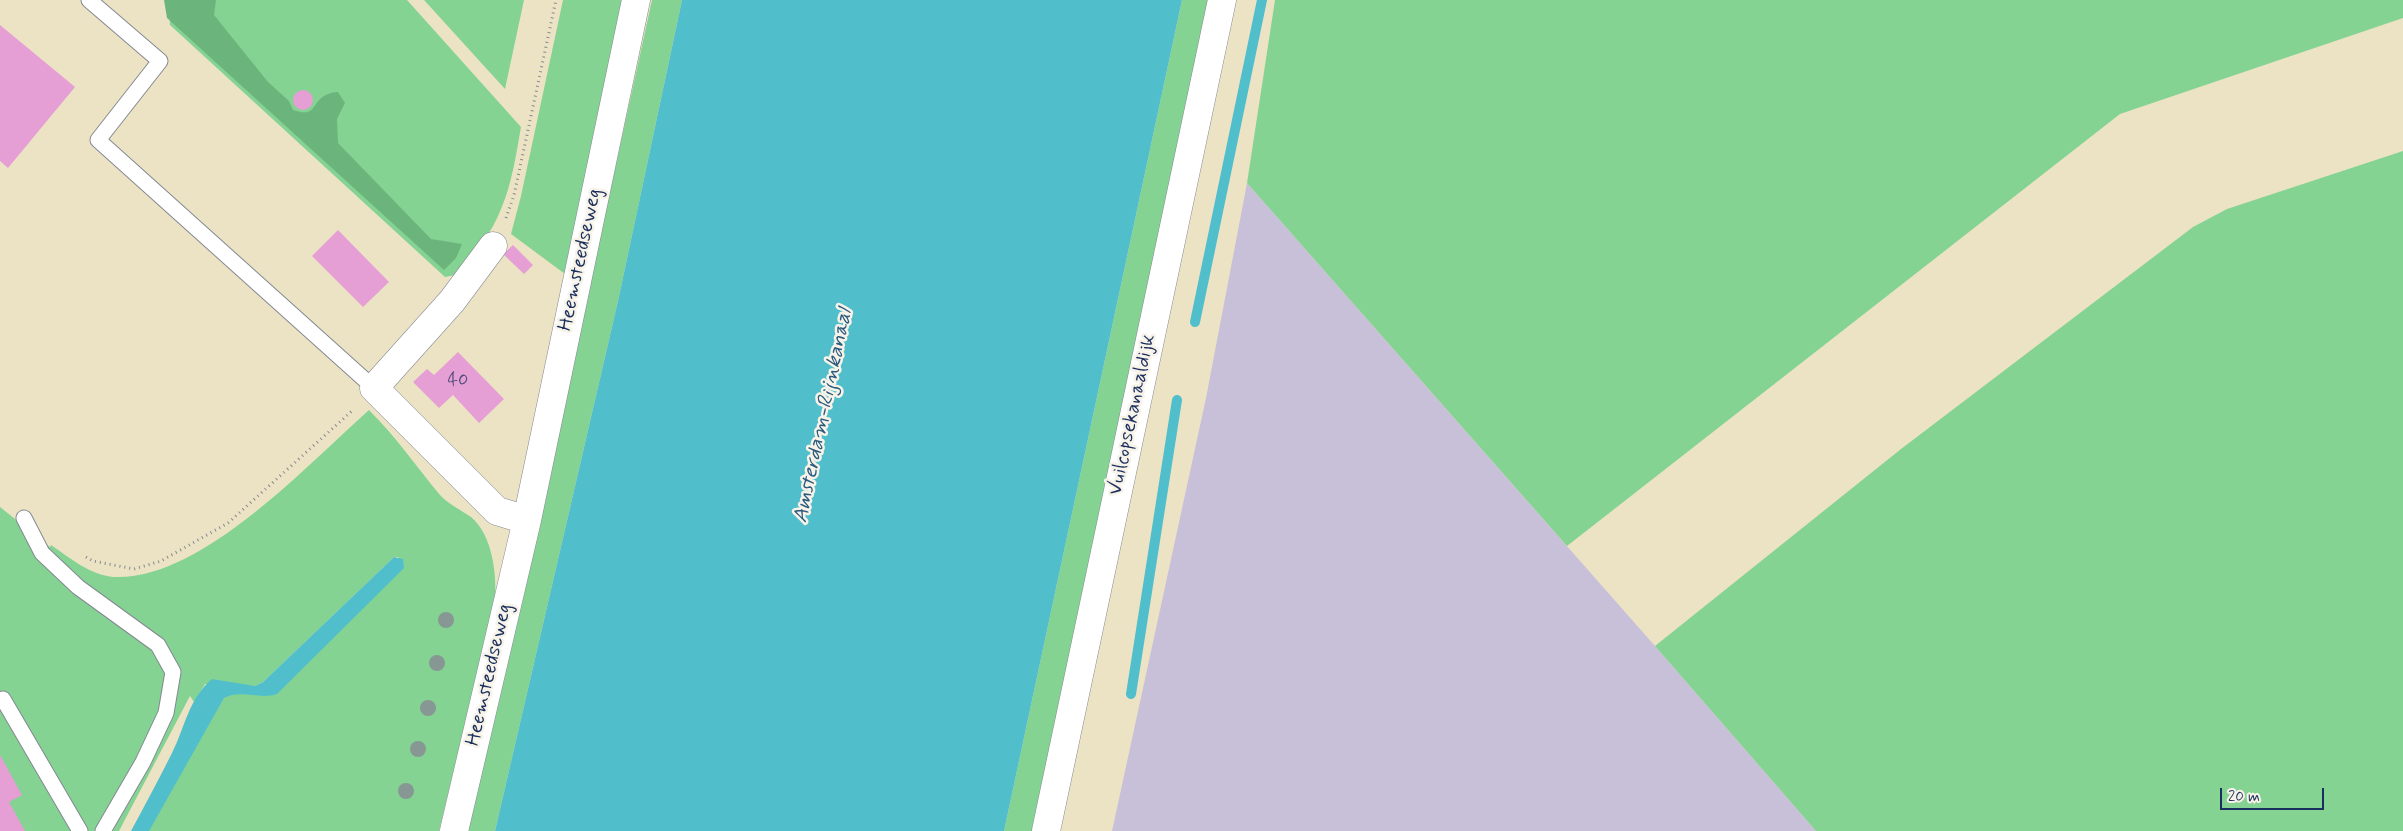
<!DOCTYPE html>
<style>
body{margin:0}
#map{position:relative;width:2403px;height:831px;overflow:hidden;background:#ece3c5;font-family:Mynerve,sans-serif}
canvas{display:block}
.scale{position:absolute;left:2220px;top:788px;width:104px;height:22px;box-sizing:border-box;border:2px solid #1b2f5e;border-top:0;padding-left:6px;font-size:15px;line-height:18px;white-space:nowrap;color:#1b2f5e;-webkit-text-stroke:4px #f7f3e8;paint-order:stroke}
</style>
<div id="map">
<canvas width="2403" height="831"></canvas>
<div class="scale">20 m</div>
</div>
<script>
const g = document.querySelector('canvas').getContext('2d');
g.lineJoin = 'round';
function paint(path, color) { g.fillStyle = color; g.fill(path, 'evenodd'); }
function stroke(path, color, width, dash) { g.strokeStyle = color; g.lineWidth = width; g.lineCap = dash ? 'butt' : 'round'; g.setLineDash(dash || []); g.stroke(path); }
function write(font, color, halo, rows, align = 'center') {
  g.font = font + ' Mynerve,sans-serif'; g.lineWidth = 5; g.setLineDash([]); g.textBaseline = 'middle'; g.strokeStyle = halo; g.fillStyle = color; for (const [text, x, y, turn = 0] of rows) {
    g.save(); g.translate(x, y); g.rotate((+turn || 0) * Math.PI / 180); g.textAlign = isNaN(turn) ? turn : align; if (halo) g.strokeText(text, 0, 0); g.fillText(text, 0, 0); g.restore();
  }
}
paint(new Path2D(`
 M1247 183 1655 646 1816 831H1112L1206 398Z`), '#c8c0d8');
paint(new Path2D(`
 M168 0H407L521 127C516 155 512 183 501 209 492 233 475 253 460 274L445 277 170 25Z
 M424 0H524L505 89Z
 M563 0H623L565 274 511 234 521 196Z
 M652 0H682L618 301 495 831H465L540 513Z
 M1182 0H1211L1033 831H1004Z
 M1275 0H2403V18L2120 114 1567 546 1247 183Z
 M2403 151V831H1816L1655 646 1901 449 2193 227 2227 209Z
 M369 410C396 437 416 466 440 495 448 504 461 510 471 517 492 534 497 574 495 599L439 831H138L225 688 266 690 399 557H394L263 682 255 686 205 684 194 702 190 696 119 831H0V507L50 547 51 545C70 558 90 575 114 577 201 581 308 464 369 410Z`), '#84d393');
paint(new Path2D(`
 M164 0H216L214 15 268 82 289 101 293 110C318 118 310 103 326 95 329 93 335 92 338 92L345 103 337 119 338 143 431 239 462 244 456 258 444 270 167 18Z`), '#6bb57d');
paint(new Path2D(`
 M682 0H1182L1004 831H495L618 301Z
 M394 557 403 559 404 568 277 694C260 700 240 689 224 698L149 831H131C145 805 159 779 172 753 185 727 189 698 212 679L255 686 263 682Z`), '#51becc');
stroke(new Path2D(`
 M1195 322 1262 0
 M1131 694 1177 400`), '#51becc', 10);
paint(new Path2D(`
 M0 25 75 87 8 168 0 161Z
 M293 100a10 10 0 1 1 20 0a10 10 0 1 1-20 0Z
 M338 230 389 282 363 307 312 256Z
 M513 245 533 265 524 274 503 254Z
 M458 352 504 399 479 423 453 395 439 408 413 382 427 369 434 375Z
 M0 755 22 795 9 802 25 831H0Z`), '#e59fd4');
const lane = new Path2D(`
 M89 0 160 61 98 140 374 388
 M24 518 42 553 78 587 158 645 173 672 166 713 143 762 103 831
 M3 699 80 831`);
const street = new Path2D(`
 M493 246 452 301 374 388 497 511 527 520
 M454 831 527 520 636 0
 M1046 831 1222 0`);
stroke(lane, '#848992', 17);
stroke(street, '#848992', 29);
stroke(new Path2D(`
 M506 218 514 195 556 0
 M86 557 93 561 134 569 161 561 228 523 353 410`), '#848992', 3, [1, 4]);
stroke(lane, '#fff', 15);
stroke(street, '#fff', 28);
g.fillStyle = '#879794';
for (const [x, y] of [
 [446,620],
 [437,663],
 [428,708],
 [418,749],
 [406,791]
]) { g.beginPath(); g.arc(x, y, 8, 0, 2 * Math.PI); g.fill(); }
write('18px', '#4e4b7c', null, [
 ["40",458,381]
]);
write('20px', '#1b2f5e', '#f7f3e8', [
 ["Heemsteedseweg",581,260,-78],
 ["Vuilcopsekanaaldijk",1133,415,-78],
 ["Heemsteedseweg",490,675,-77]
]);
write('italic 21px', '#2b5a7f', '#f7f3e8', [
 ["Amsterdam-Rijnkanaal",824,416,-78]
]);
</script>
